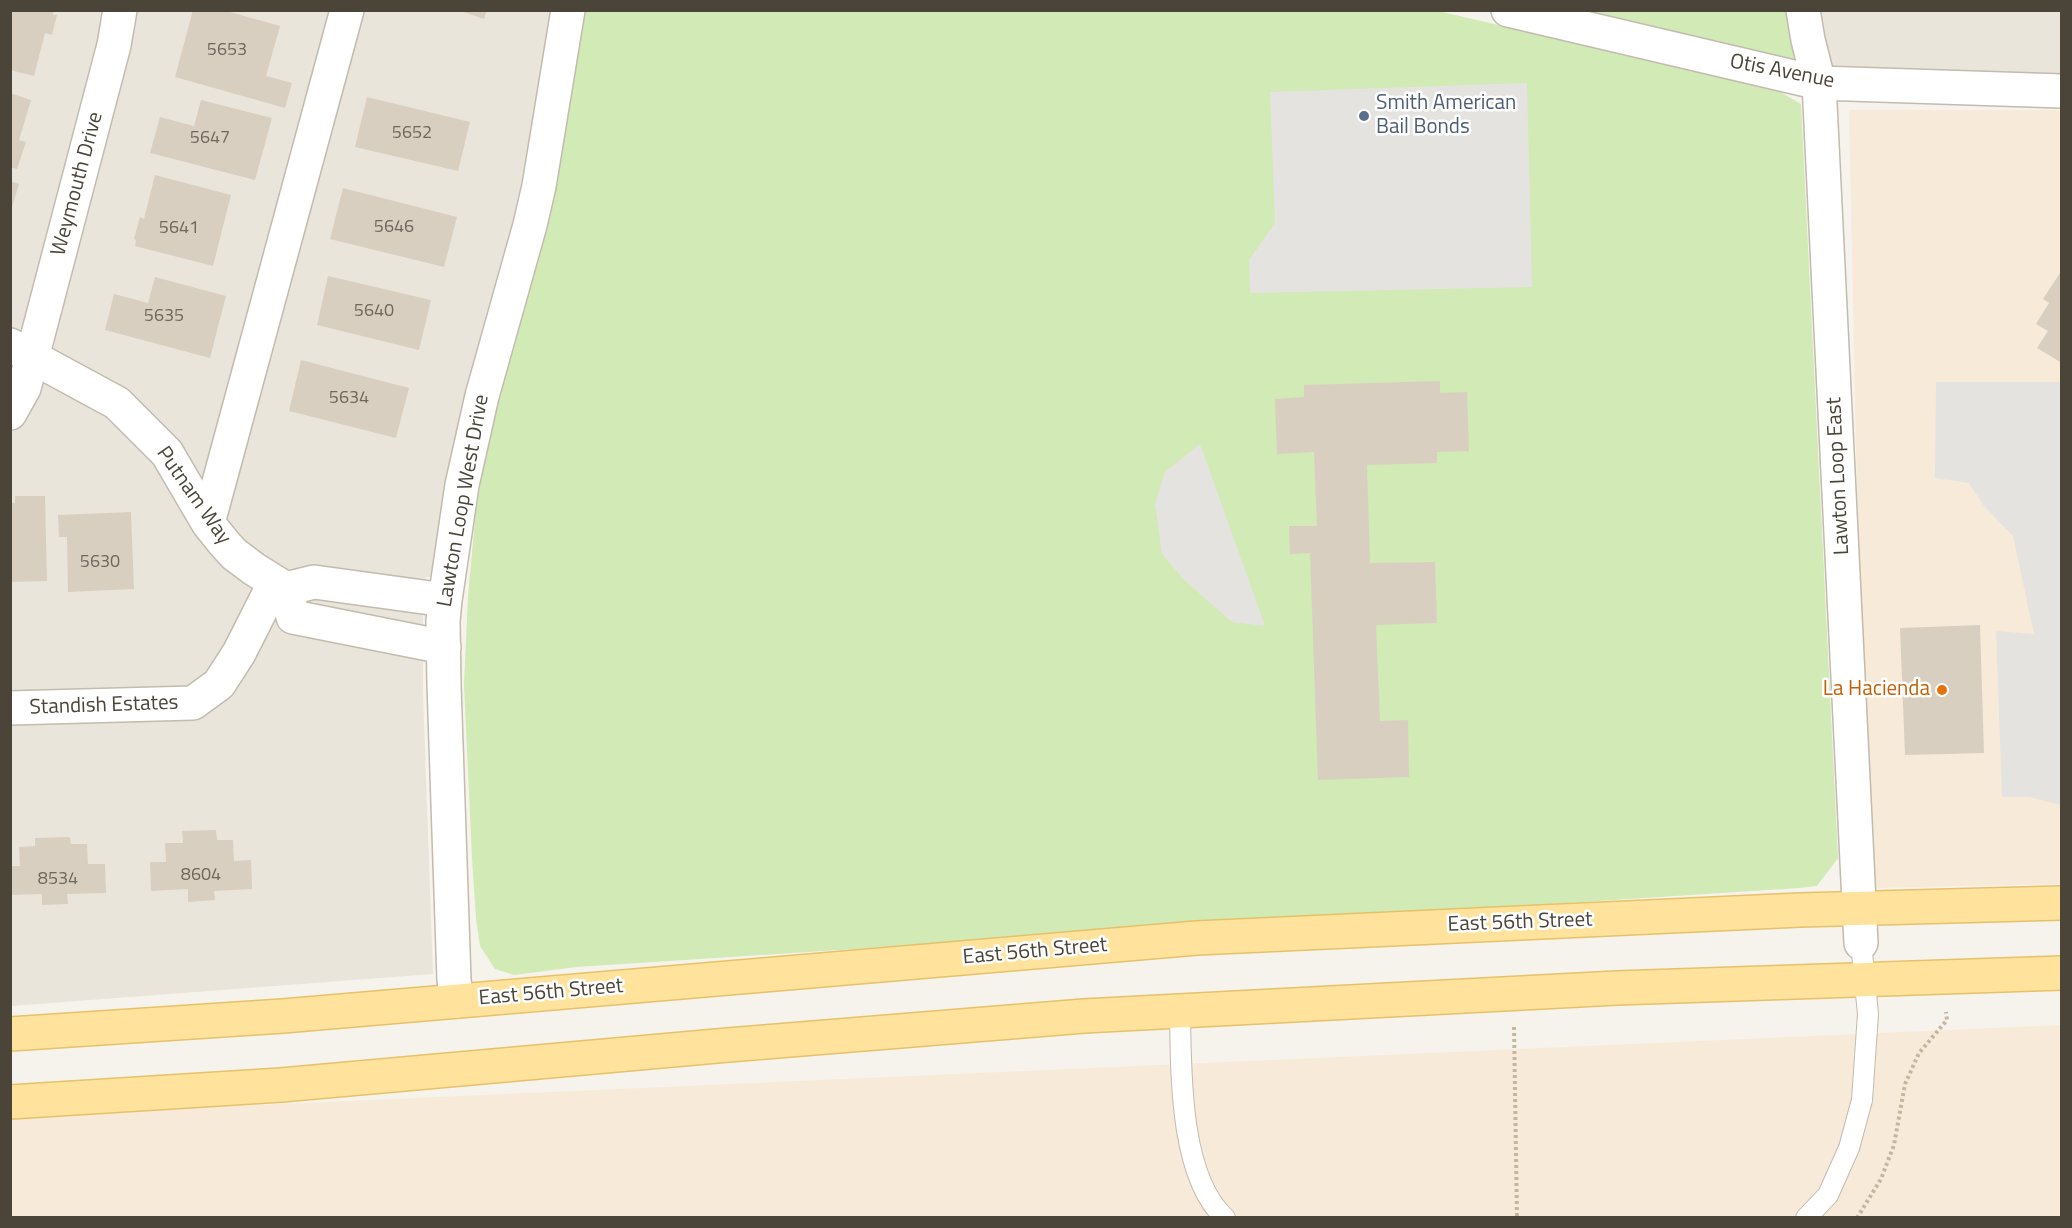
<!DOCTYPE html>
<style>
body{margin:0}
#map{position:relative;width:2072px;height:1228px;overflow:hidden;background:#f6f3ec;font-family:"Titillium Web",sans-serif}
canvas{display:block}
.frame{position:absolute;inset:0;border:12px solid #4b4439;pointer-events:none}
</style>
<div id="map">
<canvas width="2072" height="1228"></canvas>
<div class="frame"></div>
</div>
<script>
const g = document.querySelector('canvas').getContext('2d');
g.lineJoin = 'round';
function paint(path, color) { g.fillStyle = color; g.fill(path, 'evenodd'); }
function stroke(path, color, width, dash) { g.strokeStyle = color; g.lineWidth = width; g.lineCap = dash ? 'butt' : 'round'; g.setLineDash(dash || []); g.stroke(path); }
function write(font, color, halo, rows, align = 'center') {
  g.font = font + ' "Titillium Web",sans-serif'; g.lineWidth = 5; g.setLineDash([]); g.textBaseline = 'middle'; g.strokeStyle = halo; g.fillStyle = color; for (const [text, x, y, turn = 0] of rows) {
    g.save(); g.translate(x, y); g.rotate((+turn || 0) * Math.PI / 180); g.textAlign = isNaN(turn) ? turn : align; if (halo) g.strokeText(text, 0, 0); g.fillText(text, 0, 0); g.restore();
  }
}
paint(new Path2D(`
 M11 11H568L448 579 426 577 423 615V693L433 974 11 1006Z
 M1803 11H2061V91L1819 83Z`), '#eae5da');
paint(new Path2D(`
 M1849 110H2061V884L1873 888 1858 540Z
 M2061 1025V1217H11L10 1116Z`), '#f7ead8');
paint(new Path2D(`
 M581 11H1438L1777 90 1801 104 1838 858 1817 886 1799 888 576 967 514 975 495 969 480 946 476 919 472 858 464 685 468 596 475 519 491 415Z
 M1508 11H1803L1819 83Z`), '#d2eab5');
paint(new Path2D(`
 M1527 83 1532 287 1250 293 1249 260 1275 223 1270 92Z
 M1936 382H2061V805L2029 797H2002L1996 631 2034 634 2013 536 1984 506 1969 483 1935 478Z
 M1200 444 1265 626 1232 622 1184 580 1162 554 1155 504 1165 472Z`), '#e5e3e0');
paint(new Path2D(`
 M10 10H54L53 15H57L52 35 45 33 34 76 10 70Z
 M193 10H223L280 26 266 76 292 83 285 108 175 77Z
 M458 10H487L484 19Z
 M10 93 31 100 19 140 26 142 17 169 10 167Z
 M367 97 470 122 458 171 355 147Z
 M201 100 272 118 255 180 150 153 160 117 194 126Z
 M155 175 231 195 213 266 135 246 136 240 134 239 140 217 144 219Z
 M10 181 19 184 11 210H10Z
 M343 188 457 217 444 267 330 239Z
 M2062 270V363L2037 348 2048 331 2036 324 2049 303 2043 299Z
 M328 276 431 300 419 350 317 325Z
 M155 277 226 296 210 358 105 330 114 294 148 303Z
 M301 360 409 388 396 438 289 411Z
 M1440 381V393L1467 392 1469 451 1437 452V463L1367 465 1370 563 1435 562 1437 623 1376 625 1380 721 1408 720 1409 777 1318 780 1310 553 1290 554 1289 526H1317L1314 452 1277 454 1275 399 1304 397V385Z
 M15 496H45L47 581 10 582V503H15Z
 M131 512 134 589 68 592 67 537H59L58 515Z
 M1980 625 1984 753 1905 755 1900 628Z
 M216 830 217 840H233L234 861 251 860 252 889 214 891 215 900 188 902V889L151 891 150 862H166L165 843H183L182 831Z
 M70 837 71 844H87L88 864H105L106 893 67 894 68 904 42 905V894L10 895V866H20L19 847 35 846V838Z`), '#d8cfc1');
const lane = new Path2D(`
 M1180 1011C1181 1070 1179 1176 1225 1218
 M1806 1218 1828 1195 1849 1148 1862 1100 1868 1014 1861 943`);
const street = new Path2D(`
 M1508 10 1819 83 2062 91
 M1803 10 1808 40 1819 83 1861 943
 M10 345 117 403 167 453 208 523 224 543 234 554 254 569 286 589 314 582 445 600
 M10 413 24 388 114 45 120 10
 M208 523 347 10
 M286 589 293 617 444 647
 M10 708 193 703 219 684 239 653 275 582
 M457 1001 454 980 444 685 443 621 445 600 462 485 482 396 530 225 539 186 568 10`);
const primary = new Path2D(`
 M10 1034 283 1016 1197 938 1800 910 2062 903
 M10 1102 281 1085 728 1045 1084 1016 1617 988 2062 973`);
stroke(lane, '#c2bbae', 22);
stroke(street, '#c2bbae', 36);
stroke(primary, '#e6c16a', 36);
stroke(new Path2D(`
 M1514 1027 1517 1217
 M1857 1218 1881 1179 1894 1145 1905 1084 1919 1053 1947 1020 1946 1012`), '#c4b79f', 4, [3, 3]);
stroke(lane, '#fff', 20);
stroke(street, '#fff', 33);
stroke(primary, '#ffe39c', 33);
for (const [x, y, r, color] of [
 [1364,116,6,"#5c6f8a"],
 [1942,690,6,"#e8710a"]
]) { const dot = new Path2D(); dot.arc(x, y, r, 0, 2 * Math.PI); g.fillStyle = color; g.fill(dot); stroke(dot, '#fff', 2); }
write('18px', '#6e675b', null, [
 ["5653",227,51],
 ["5652",412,134],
 ["5647",210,139],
 ["5646",394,228],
 ["5641",179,229],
 ["5640",374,312],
 ["5635",164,317],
 ["5634",349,399],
 ["5630",100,563],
 ["8604",201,876],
 ["8534",58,880]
]);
write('21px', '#4b4439', '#fff', [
 ["Otis Avenue",1782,72,11],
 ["Weymouth Drive",78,184,-75],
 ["Lawton Loop East",1839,476,-93],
 ["Putnam Way",193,496,55],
 ["Lawton Loop West Drive",464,501,-80],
 ["Standish Estates",104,706,-2],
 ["East 56th Street",1520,923,-2],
 ["East 56th Street",1035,952,-5],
 ["East 56th Street",551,993,-5]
]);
write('21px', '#4e5e75', '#fff', [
 ["Smith American",1376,104],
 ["Bail Bonds",1376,128]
], 'left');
write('21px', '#c56008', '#fff', [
 ["La Hacienda",1930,690]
], 'right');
</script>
